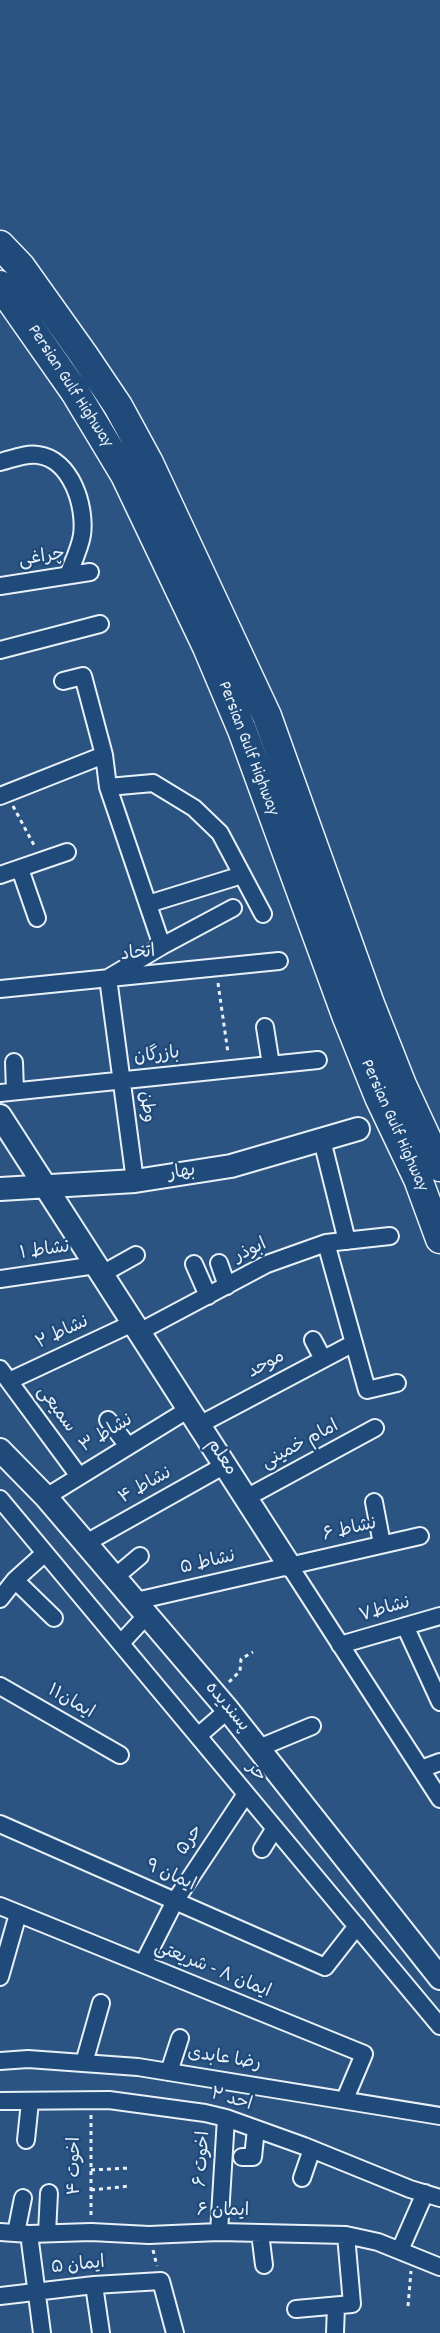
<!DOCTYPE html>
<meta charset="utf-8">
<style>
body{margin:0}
canvas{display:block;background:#2b5482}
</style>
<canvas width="440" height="2333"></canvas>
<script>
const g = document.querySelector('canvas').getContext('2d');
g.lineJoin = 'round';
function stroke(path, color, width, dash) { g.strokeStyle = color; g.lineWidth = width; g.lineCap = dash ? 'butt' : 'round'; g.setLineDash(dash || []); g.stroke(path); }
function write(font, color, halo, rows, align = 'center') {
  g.font = font + ' Dekko,"Playpen Sans Arabic",sans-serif'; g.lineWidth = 5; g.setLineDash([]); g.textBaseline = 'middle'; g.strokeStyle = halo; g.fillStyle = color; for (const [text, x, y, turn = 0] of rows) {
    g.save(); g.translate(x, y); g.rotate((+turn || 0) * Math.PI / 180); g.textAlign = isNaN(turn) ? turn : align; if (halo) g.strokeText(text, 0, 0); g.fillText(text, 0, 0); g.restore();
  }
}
const street = new Path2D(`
 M0 462C12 459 26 453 38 455 71 459 86 506 82 535 80 548 73 562 68 575
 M0 586 90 572
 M0 650 100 624
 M63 681 83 676 104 755 108 787 162 946
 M108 787 153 783 194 808 220 833 263 914
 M0 796 104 755
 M20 869 37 918
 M0 875 67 852
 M148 904 242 875
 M0 989 279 961
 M265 1027 271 1065
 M14 1062 15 1091
 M0 1093 318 1060
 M322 1140 347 1241
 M135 1181 108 978 162 946 233 908
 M326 1243 367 1390 397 1383
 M219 1263 227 1286
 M194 1264 208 1296
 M102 1274 136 1255
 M0 1279 96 1265
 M139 1332 267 1264 326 1243 390 1236
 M313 1340 323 1359
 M0 1369 79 1476
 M9 1381 133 1323
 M108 1420 128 1446
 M199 1425 354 1343
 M46 1497 189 1409
 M246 1498 375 1428
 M0 1499 440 2026
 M374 1502 382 1544
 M86 1543 225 1465
 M289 1565 440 1799
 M115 1577 140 1556
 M15 1580 54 1618
 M0 1599 15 1580 45 1553
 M136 1601 420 1536
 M405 1626 440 1702
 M121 1643 147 1615
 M340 1645 440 1616
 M0 1686 120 1755
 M198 1736 228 1710
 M259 1748 312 1726
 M421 1769 440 1762
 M0 1824 325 1967 357 1926
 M262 1849 275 1828
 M0 1906 364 2054 345 2099
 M143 1964 175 1901 246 1794
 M0 1977 18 1914
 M0 2061 28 2059 138 2067 440 2116
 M84 2063 101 2003
 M169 2072 180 2038
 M0 2101 109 2100 205 2113 226 2118 304 2146 410 2189 440 2198
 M26 2140 30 2102
 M242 2157H253L256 2129
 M302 2178 312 2149
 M0 2232 29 2234 91 2232 149 2235 219 2232 346 2235 378 2242 440 2267
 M219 2232 226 2118
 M16 2233 23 2198
 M47 2233 49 2193
 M260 2233 264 2265
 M29 2234 42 2333
 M400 2250 425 2193
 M94 2285 101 2333
 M0 2296 94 2285 161 2281 175 2333
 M296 2309 352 2304 346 2235
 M335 2333 336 2306`);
const secondary = new Path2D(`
 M0 1116 289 1565
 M0 1189 135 1181 231 1166 358 1129
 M0 1450 46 1497 228 1710 440 1978`);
const highway = new Path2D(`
 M0 245 21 267 83 354 118 406 149 463 267 716 370 1004 402 1085 440 1167
 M0 285 75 392 125 475 207 647 242 730 346 1015 379 1097 418 1179 440 1239`);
stroke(street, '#e8f1f8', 20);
stroke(secondary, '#e8f1f8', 26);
stroke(highway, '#e8f1f8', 31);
stroke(new Path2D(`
 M13 806 35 847
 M218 983 228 1053
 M229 1682 240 1671 241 1659 253 1652
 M91 2115V2216
 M91 2170 130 2168
 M91 2190 130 2186
 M153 2250 157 2266
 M408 2306 411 2271`), '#e8f1f8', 3, [4, 4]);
stroke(street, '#1f4a7a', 16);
stroke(secondary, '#1f4a7a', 22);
stroke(highway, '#1f4a7a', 28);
write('18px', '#e8f1f8', '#1f4a7a', [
 ["Persian Gulf Highway",69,387,57],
 ["چراغی",42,559,-9],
 ["Persian Gulf Highway",247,749,69],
 ["اتحاد",138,955,-6],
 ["بازرگان",157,1057,-6],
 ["وطن",145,1107,82],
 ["Persian Gulf Highway",393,1126,66],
 ["بهار",182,1174,-9],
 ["نشاط ۱",45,1252,-8],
 ["ابوذر",251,1252,-25],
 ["نشاط ۲",63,1334,-25],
 ["موحد",267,1366,-28],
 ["سمیعی",55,1410,54],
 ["نشاط ۳",107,1435,-31],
 ["امام خمینی",301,1446,-28],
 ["معلم",220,1458,57],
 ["نشاط ۴",146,1487,-29],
 ["نشاط ۶",350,1531,-13],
 ["نشاط ۵",208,1564,-13],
 ["نشاط۷",385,1611,-16],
 ["ایمان۱۱",70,1703,30],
 ["پسندیده",226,1708,50],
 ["حر",255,1773,50],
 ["حر۵",191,1841,-56],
 ["ایمان ۹",170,1877,24],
 ["ایمان ۸ - شریعتی",212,1971,22],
 ["رضا عابدی",224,2060,9],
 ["احد ۲",231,2101,16],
 ["اخوت ۶",204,2159,-86],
 ["اخوت ۴",77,2166,-90],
 ["ایمان ۶",223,2213],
 ["ایمان ۵",78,2267,-6]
]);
</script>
